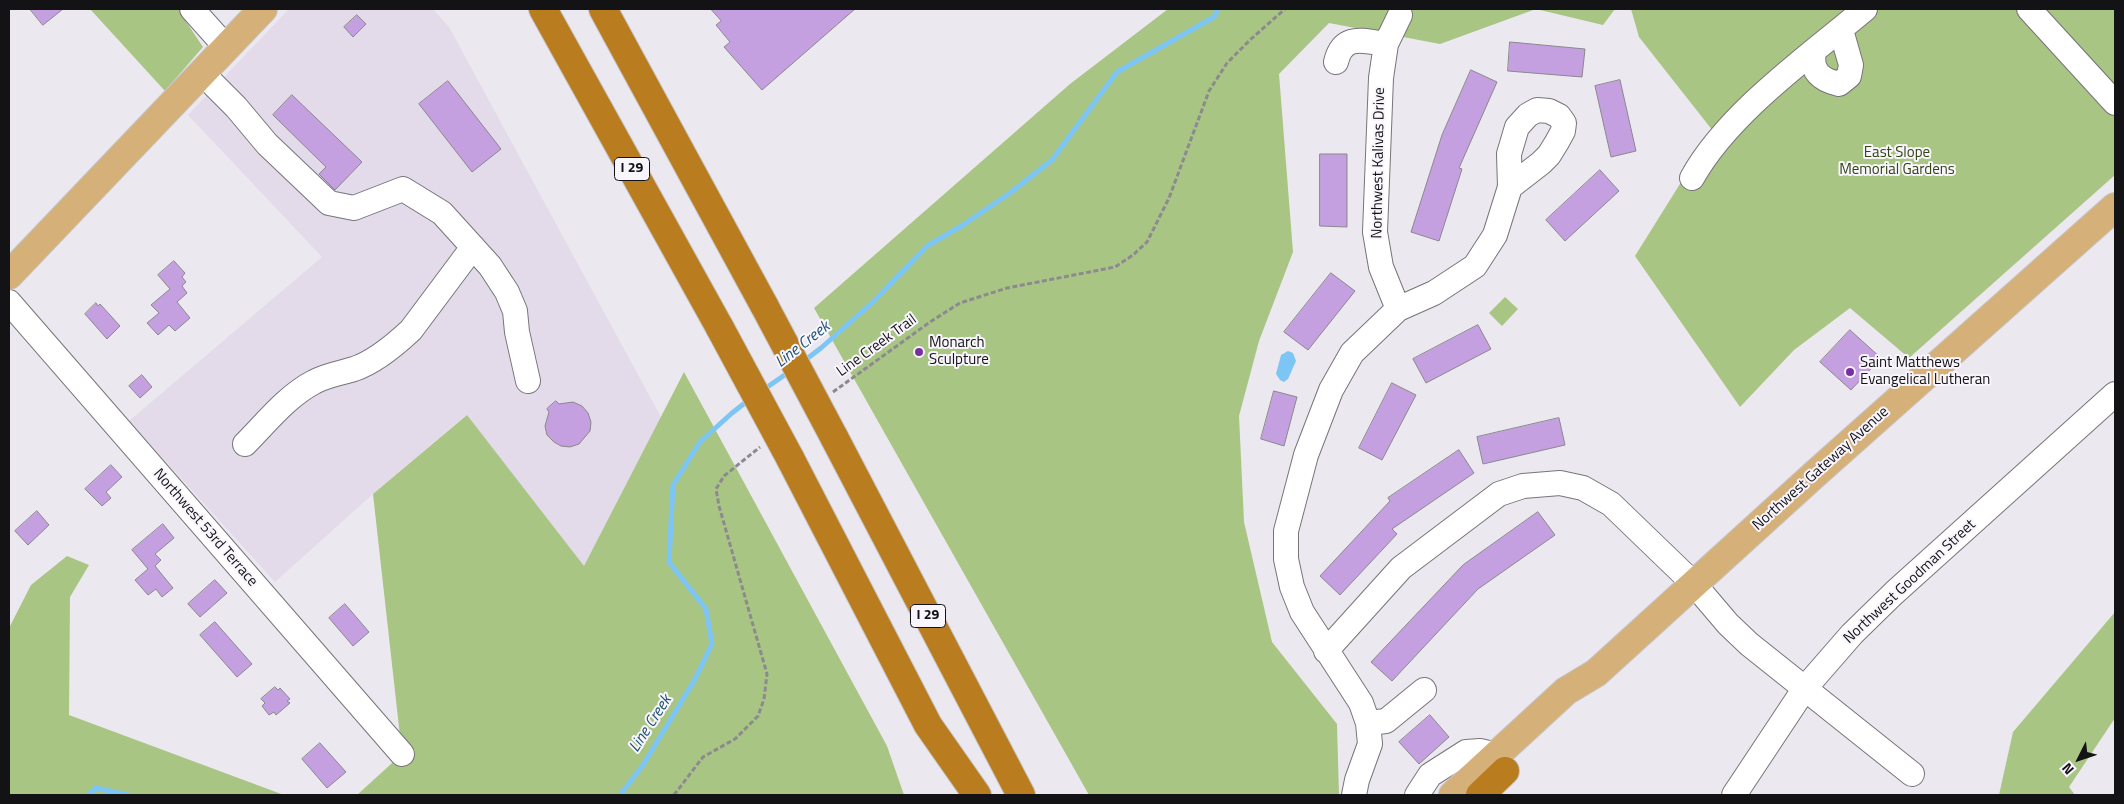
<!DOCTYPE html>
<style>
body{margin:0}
#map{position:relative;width:2124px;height:804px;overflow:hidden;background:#ece8ef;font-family:"Titillium Web",sans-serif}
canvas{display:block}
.frame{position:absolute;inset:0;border:10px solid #131214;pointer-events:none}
.north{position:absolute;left:2054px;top:734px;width:50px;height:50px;-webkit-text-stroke:4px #f9f5fc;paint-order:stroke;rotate:229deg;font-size:14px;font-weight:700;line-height:20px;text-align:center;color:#131214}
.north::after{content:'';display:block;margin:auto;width:18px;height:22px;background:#131214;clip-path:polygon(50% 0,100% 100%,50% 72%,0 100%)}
</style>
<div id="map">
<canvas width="2124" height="804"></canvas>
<div class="frame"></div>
<div class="north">N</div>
</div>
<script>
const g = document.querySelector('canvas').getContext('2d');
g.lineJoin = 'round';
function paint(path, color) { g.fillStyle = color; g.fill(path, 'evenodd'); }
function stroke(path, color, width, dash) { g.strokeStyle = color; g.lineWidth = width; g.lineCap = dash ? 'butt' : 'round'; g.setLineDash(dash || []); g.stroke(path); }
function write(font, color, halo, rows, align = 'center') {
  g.font = font + ' "Titillium Web",sans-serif'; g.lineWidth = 4; g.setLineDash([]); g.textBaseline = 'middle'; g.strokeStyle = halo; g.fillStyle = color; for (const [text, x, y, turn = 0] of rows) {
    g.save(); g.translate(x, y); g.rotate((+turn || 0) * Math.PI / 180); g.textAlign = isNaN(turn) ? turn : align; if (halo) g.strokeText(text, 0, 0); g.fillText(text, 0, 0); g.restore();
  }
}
paint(new Path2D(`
 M289 9H433L449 27 661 417 584 567 466 415 373 494 275 582 129 421 322 257 188 115Z`), '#e3dbe9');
paint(new Path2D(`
 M90 9H181L185 20 203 47 165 91Z
 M1168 9H1615L1603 25 1536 9 1440 44 1329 23 1279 74 1293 252 1259 341 1239 416 1244 522 1272 642 1337 724 1339 795H1089L814 308 1070 84Z
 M1631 9H2115V175L1909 358 1850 308 1794 350 1740 407 1635 256 1713 131 1639 37Z
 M1505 297 1518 309 1502 326 1489 313Z
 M684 372 887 746 904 795H357L402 754 373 494 467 415 584 566Z
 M67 556 89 565 70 597 69 715 284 795H9V628L31 585Z
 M2115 612V718L2069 787 2075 795H1999L2013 732Z`), '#a8c584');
paint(new Path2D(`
 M1288 351 1293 353 1296 361 1288 379 1284 382 1280 380 1276 374 1281 355Z`), '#7dc5f4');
stroke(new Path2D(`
 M804 361 821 348 873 302 927 246 963 225 1010 193 1052 160 1117 72 1214 17 1218 9
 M763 390 789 372
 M88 795 96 788 128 795
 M620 795 643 765 694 681 712 644 706 609 669 562 673 485 700 442 732 413 750 399`), '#7dc5f4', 5);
const building = new Path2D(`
 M30 9H63L43 25Z
 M711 9H855L762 90 724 47 730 42 716 25 721 21Z
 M357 15 366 24 353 37 344 27Z
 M1510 42 1585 49 1582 77 1508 71Z
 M1471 70 1497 82 1459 168 1462 169 1439 241 1411 232 1442 135Z
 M1620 80 1636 151 1611 157 1595 86Z
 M448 81 501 149 472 172 419 104Z
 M292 95 362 162 335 190 319 174 326 167 273 115Z
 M1320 154H1347V227L1320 226Z
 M1600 170 1619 191 1565 241 1546 220Z
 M174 261 185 273 182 277 186 282 182 286 187 293 177 302 190 318 175 331 169 325 158 335 147 323 159 313 151 305 170 289 158 275Z
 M1331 273 1355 291 1308 350 1284 332Z
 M96 303 98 306 100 304 120 326 107 339 85 314Z
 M1478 325 1491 349 1426 383 1413 359Z
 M1850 330 1881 358 1851 390 1820 362Z
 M142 375 152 387 140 398 129 386Z
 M1392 383 1416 395 1382 460 1359 448Z
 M1274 391 1297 397 1284 446 1261 439Z
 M556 401 559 404 573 402 582 406 588 413 591 422 590 431 579 444 570 447 561 446 554 442 547 435 545 426 549 412 547 409Z
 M1559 418 1565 445 1483 464 1477 437Z
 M1459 450 1474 473 1392 529 1397 534 1340 595 1320 576 1390 501 1388 498Z
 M111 465 122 477 106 492 111 498 102 506 85 489Z
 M37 511 49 525 28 545 15 531Z
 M1538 512 1555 535 1478 589 1392 681 1371 662 1463 565Z
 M163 524 174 538 155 554 161 560 155 566 173 588 162 597 156 589 148 595 135 580 148 569 132 550Z
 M215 580 227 593 200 617 188 604Z
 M345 604 369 632 353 646 329 618Z
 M215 622 252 664 237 677 200 635Z
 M275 687 278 690 280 688 290 699 287 701 290 703 276 715 274 712 269 715 262 706 265 703 261 699Z
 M1430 715 1449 737 1419 764 1399 742Z
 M320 743 346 772 327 788 302 759Z`);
paint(building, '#c5a0e0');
stroke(building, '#8a878d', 1);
const minor = new Path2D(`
 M192 9 226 47
 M2029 9 2115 103
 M1814 52C1810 71 1821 80 1839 84L1849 76 1851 65 1841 30
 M1336 62C1343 33 1363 41 1386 44
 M202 73 236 107 267 144 329 203 354 208 403 189 442 213 490 266 507 292 515 311 517 332 528 381
 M1692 178C1728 113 1809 56 1865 9
 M9 302 402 754
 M1398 309 1381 267 1375 232 1381 78 1386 44 1400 15
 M245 444C266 423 287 396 314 382 326 375 341 373 354 369 375 362 395 345 411 330L473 247
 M1326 651 1401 568 1499 494 1523 486 1560 483 1583 488 1611 504 1694 584 1728 624 1749 644 1912 774
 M1368 723 1386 721 1424 690
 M1354 795 1357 780 1370 744 1368 723 1361 703 1302 612 1292 587 1286 559V531L1306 455 1331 390 1352 353 1398 309 1434 293 1475 266 1495 235 1510 187 1541 163 1549 155 1557 142 1563 131 1564 123 1559 116 1549 111 1537 110 1528 115 1517 127 1509 154 1510 187
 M1417 795 1430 775 1466 752 1480 751 1497 755
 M1734 795 1805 688 1852 634 1894 593 2115 394`);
const major = new Path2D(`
 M9 275 263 9
 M1453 795 1566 691 1596 673 1815 474 2115 207`);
const highway = new Path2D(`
 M543 9 720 328
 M603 9 765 307
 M834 437 1021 795
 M790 458 928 725 977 795
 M1480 795 1505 771`);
stroke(minor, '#77747a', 26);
stroke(major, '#c6c6c7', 30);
stroke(highway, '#c6c6c7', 30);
stroke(new Path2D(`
 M833 392 930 322 960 303 1007 288 1115 267 1133 255 1147 242 1169 198 1209 91 1227 63 1251 39 1285 9
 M674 795 703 757 735 739 758 716 764 699 767 674 719 506 716 489 724 476 760 447`), '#8c8a8f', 3, [5, 2.5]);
stroke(minor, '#fff', 24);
stroke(major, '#d5b079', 28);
stroke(highway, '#b97c1f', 28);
const highwayBridge = new Path2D(`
 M765 307 834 437
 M720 328 790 458`);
stroke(highwayBridge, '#c6c6c7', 30, []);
stroke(highwayBridge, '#b97c1f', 28);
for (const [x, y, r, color] of [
 [919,352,5,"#7a2fa1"],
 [1850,372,5,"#7a2fa1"]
]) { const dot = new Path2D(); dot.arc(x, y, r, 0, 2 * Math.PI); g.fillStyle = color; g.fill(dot); stroke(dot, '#f9f5fc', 2); }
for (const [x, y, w] of [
 [632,169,35],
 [928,616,35]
]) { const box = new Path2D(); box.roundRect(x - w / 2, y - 11.5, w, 23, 4); g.fillStyle = '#f9f5fc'; g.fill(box); stroke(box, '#131214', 1); }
write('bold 14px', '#131214', null, [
 ["I 29",632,169],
 ["I 29",928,616]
]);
write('15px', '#324513', '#f9f5fc', [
 ["East Slope",1897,153],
 ["Memorial Gardens",1897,170]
]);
write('15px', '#131214', '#f9f5fc', [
 ["Northwest Kalivas Drive",1379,163,-89],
 ["Line Creek Trail",877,346,-36],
 ["Northwest Gateway Avenue",1821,469,-42],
 ["Northwest 53rd Terrace",205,528,49],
 ["Northwest Goodman Street",1910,582,-43]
]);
write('15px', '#131214', '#f9f5fc', [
 ["Monarch",929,343],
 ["Sculpture",929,360],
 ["Saint Matthews",1860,363],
 ["Evangelical Lutheran",1860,380]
], 'left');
write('italic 16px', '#1a5171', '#f9f5fc', [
 ["Line Creek",803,345,-38],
 ["Line Creek",651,724,-57]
]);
</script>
